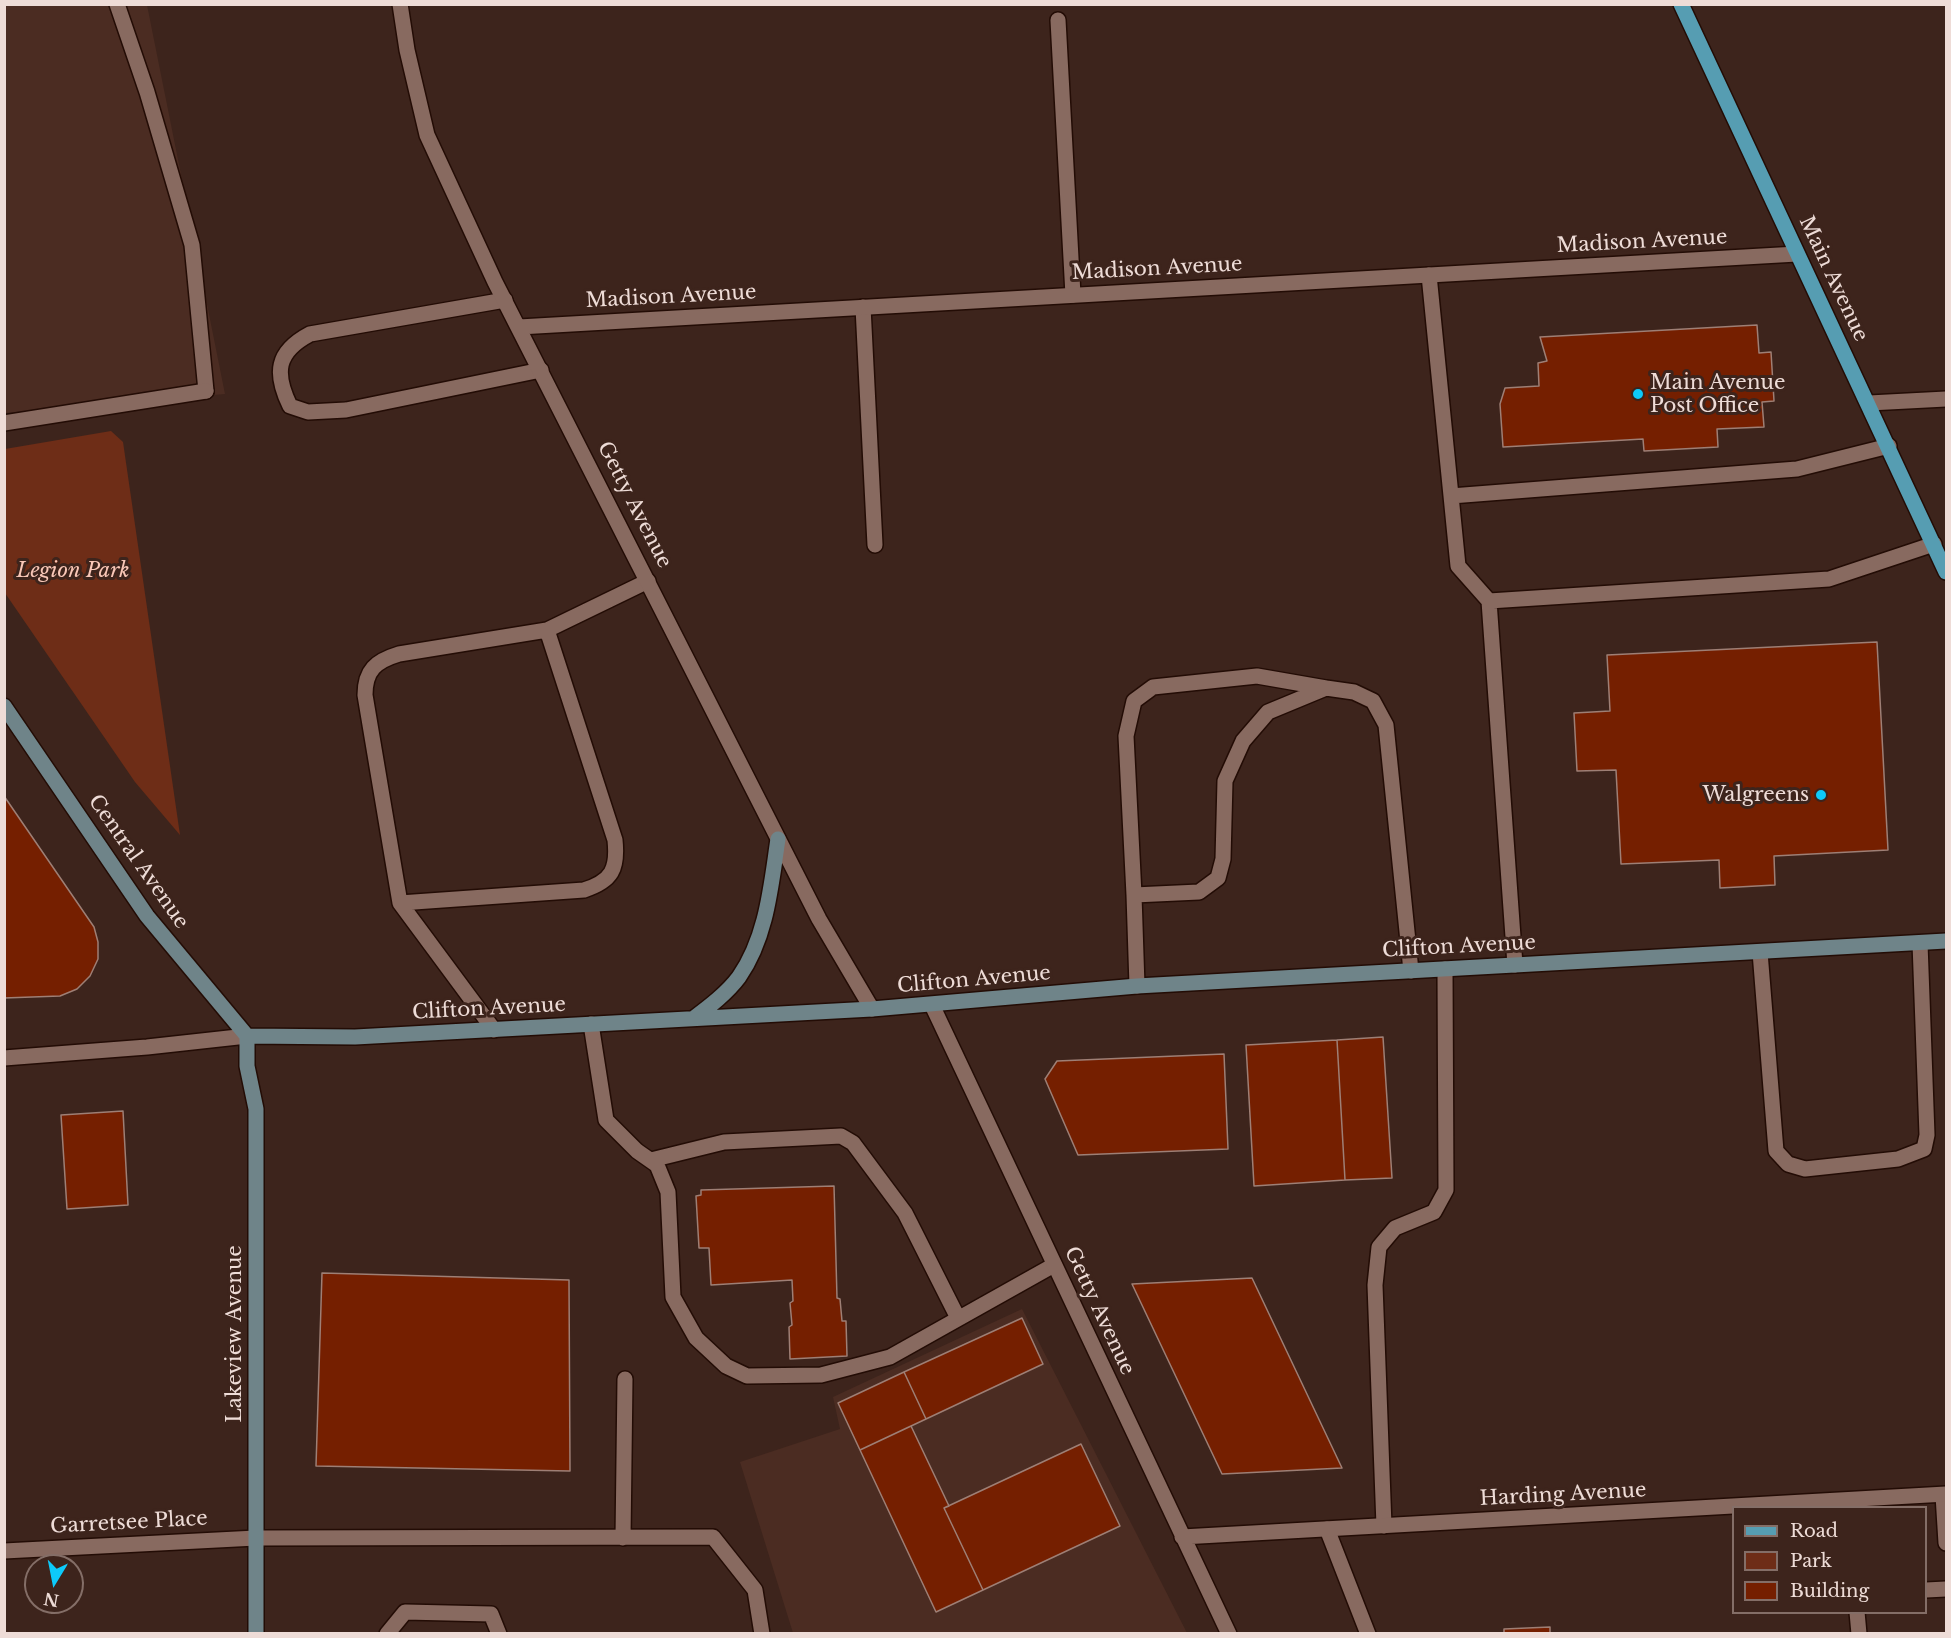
<!DOCTYPE html>
<style>
body{margin:0}
#map{position:relative;width:1951px;height:1638px;overflow:hidden;background:#3d241c;font-family:"Libre Baskerville",serif}
canvas{display:block}
.frame{position:absolute;inset:0;border:6px solid #eedcd7;pointer-events:none}
.legend{position:absolute;left:1732px;top:1506px;width:195px;height:108px;box-sizing:border-box;background:#3d241c;border:2px solid #846e67;margin:0;padding:8px 10px;list-style:none;font-size:18px;color:#eedcd7}
.legend li{display:flex;align-items:center;gap:12px;height:30px}
.legend b{width:30px;border:2px solid #846e67}
.north{position:absolute;left:24px;top:1554px;width:60px;height:60px;box-sizing:border-box;background:#3d241c;border:2px solid #846e67;border-radius:50%;rotate:190deg;font-size:16px;font-weight:700;line-height:24px;text-align:center;color:#eedcd7}
.north::after{content:'';display:block;margin:auto;width:21px;height:27px;background:#0dcafa;clip-path:polygon(50% 0,100% 100%,50% 72%,0 100%)}
</style>
<div id="map">
<canvas width="1951" height="1638"></canvas>
<div class="frame"></div>
<ul class="legend">
<li><b style="height:8px;background:#569db2"></b>Road</li>
<li><b style="height:16px;background:#6e2d17"></b>Park</li>
<li><b style="height:16px;background:#751f00"></b>Building</li>
</ul>
<div class="north">N</div>
</div>
<script>
const g = document.querySelector('canvas').getContext('2d');
g.lineJoin = 'round';
function paint(path, color) { g.fillStyle = color; g.fill(path, 'evenodd'); }
function stroke(path, color, width, dash) { g.strokeStyle = color; g.lineWidth = width; g.lineCap = dash ? 'butt' : 'round'; g.setLineDash(dash || []); g.stroke(path); }
function write(font, color, halo, rows, align = 'center') {
  g.font = font + ' "Libre Baskerville",serif'; g.lineWidth = 6; g.setLineDash([]); g.textBaseline = 'middle'; g.strokeStyle = halo; g.fillStyle = color; for (const [text, x, y, turn = 0] of rows) {
    g.save(); g.translate(x, y); g.rotate((+turn || 0) * Math.PI / 180); g.textAlign = isNaN(turn) ? turn : align; if (halo) g.strokeText(text, 0, 0); g.fillText(text, 0, 0); g.restore();
  }
}
paint(new Path2D(`
 M5 5H147L225 394 5 413Z
 M1022 1309 1187 1633H793L740 1462 840 1429 833 1397Z`), '#4b2c22');
paint(new Path2D(`
 M111 431 123 442 180 835 135 782 5 593V449Z`), '#6e2d17');
const building = new Path2D(`
 M1757 325 1759 353 1771 352 1774 401 1762 402 1764 427 1717 429 1718 447 1644 451 1643 439 1503 447 1500 404 1505 388 1539 386 1538 363 1547 361 1540 337Z
 M1877 642 1888 850 1774 856 1775 885 1720 888 1719 860 1621 864 1616 770 1577 771 1574 713 1610 711 1607 655Z
 M4 796 94 927 98 942V959L90 976 77 989 60 996 4 998Z
 M1383 1037 1392 1178 1345 1180 1337 1040Z
 M1337 1040 1345 1180 1254 1186 1246 1045Z
 M1224 1054 1228 1149 1078 1155 1045 1079 1057 1061Z
 M123 1111 128 1205 67 1209 61 1115Z
 M834 1186 837 1298 840 1299 842 1321H846L847 1356 790 1359 789 1327 792 1325 790 1303 793 1301 792 1280 711 1285 709 1248H699L696 1196 701 1195V1190Z
 M322 1273 569 1280 570 1471 316 1466Z
 M1252 1278 1342 1468 1222 1474 1132 1284Z
 M1022 1318 1043 1364 926 1419 904 1372Z
 M904 1372 926 1419 860 1450 838 1403Z
 M911 1426 949 1506 944 1508 983 1590 936 1612 860 1450Z
 M1081 1444 1120 1526 983 1590 944 1508Z
 M1550 1627V1634H1504V1629Z`);
paint(building, '#751f00');
stroke(building, '#9e7f75', 1.5);
const service = new Path2D(`
 M117 4 147 92 192 245 206 391
 M1058 20 1073 295
 M1429 275 1458 566 1489 601
 M505 300 310 334C276 352 274 373 290 406L308 412 346 410 541 370
 M863 307 875 545
 M1451 496 1797 469 1889 446
 M547 630 615 840C618 869 612 881 584 890L400 903 365 695C365 670 376 661 399 654L547 630 648 581
 M1134 895 1126 736 1134 701 1153 687 1257 676 1326 688
 M400 903 494 1030
 M1760 952 1776 1151 1788 1164 1805 1169 1898 1159 1924 1149 1927 1135 1920 943
 M1515 965 1489 601 1829 579 1934 544
 M1137 986 1134 895 1199 892 1218 878 1223 859 1225 781 1243 741 1268 712 1326 688 1354 692 1373 701 1386 725 1411 971
 M591 1024 606 1120 637 1151 657 1165 668 1192 673 1297 696 1338 726 1366 747 1376 821 1375 890 1357 1054 1265
 M651 1160 724 1142 841 1136 853 1143 905 1213 958 1318
 M1943 1495 1946 1543
 M1384 1526 1375 1285 1379 1247 1395 1228 1434 1212 1446 1190 1445 969
 M1327 1529 1368 1634
 M256 1538 713 1537 755 1590 762 1634
 M623 1538 625 1379
 M1926 1590 1946 1589
 M1857 1612 1859 1634
 M387 1634 405 1612 491 1614 499 1634`);
const minor = new Path2D(`
 M400 4 407 50 427 135 495 282 819 919 872 1009
 M519 327 1797 254
 M1869 403 1946 399
 M4 423 206 391
 M932 1005 1229 1634
 M1182 1537 1946 1494
 M4 1551 256 1538`);
const tertiary = new Path2D(`
 M4 1058 147 1047 247 1036`);
const secondary = new Path2D(`
 M4 706 147 916 247 1036
 M694 1018C710 1006 727 993 739 977 767 937 771 885 778 839
 M247 1036 355 1037 872 1009 1137 986 1946 941
 M247 1036V1066L256 1109V1634`);
const primary = new Path2D(`
 M1681 4 1946 572`);
stroke(service, '#230c05', 18);
stroke(minor, '#230c05', 18);
stroke(tertiary, '#230c05', 18);
stroke(secondary, '#230c05', 18);
stroke(primary, '#230c05', 18);
stroke(service, '#886a60', 15);
stroke(minor, '#886a60', 15);
stroke(tertiary, '#886a60', 15);
stroke(secondary, '#6f8489', 15);
stroke(primary, '#569db2', 15);
for (const [x, y, r, color] of [
 [1638,394,6,"#0dcafa"],
 [1821,795,6,"#0dcafa"]
]) { const dot = new Path2D(); dot.arc(x, y, r, 0, 2 * Math.PI); g.fillStyle = color; g.fill(dot); stroke(dot, '#3d241c', 2); }
write('20px', '#eedcd7', '#3d241c', [
 ["Madison Avenue",1642,242,-3],
 ["Madison Avenue",1157,269,-3],
 ["Main Avenue",1833,279,65],
 ["Madison Avenue",671,297,-3],
 ["Getty Avenue",634,505,63],
 ["Central Avenue",138,862,55],
 ["Clifton Avenue",1459,947,-3],
 ["Clifton Avenue",974,980,-5],
 ["Clifton Avenue",489,1009,-3],
 ["Getty Avenue",1099,1311,65],
 ["Lakeview Avenue",235,1334,-90],
 ["Harding Avenue",1563,1495,-3],
 ["Garretsee Place",129,1523,-3]
]);
write('20px', '#eedcd7', '#3d241c', [
 ["Main Avenue",1650,383],
 ["Post Office",1650,406],
 ["Walgreens",1809,795,"right"]
], 'left');
write('italic 20px', '#f9c7b7', '#3d241c', [
 ["Legion Park",73,571]
]);
</script>
